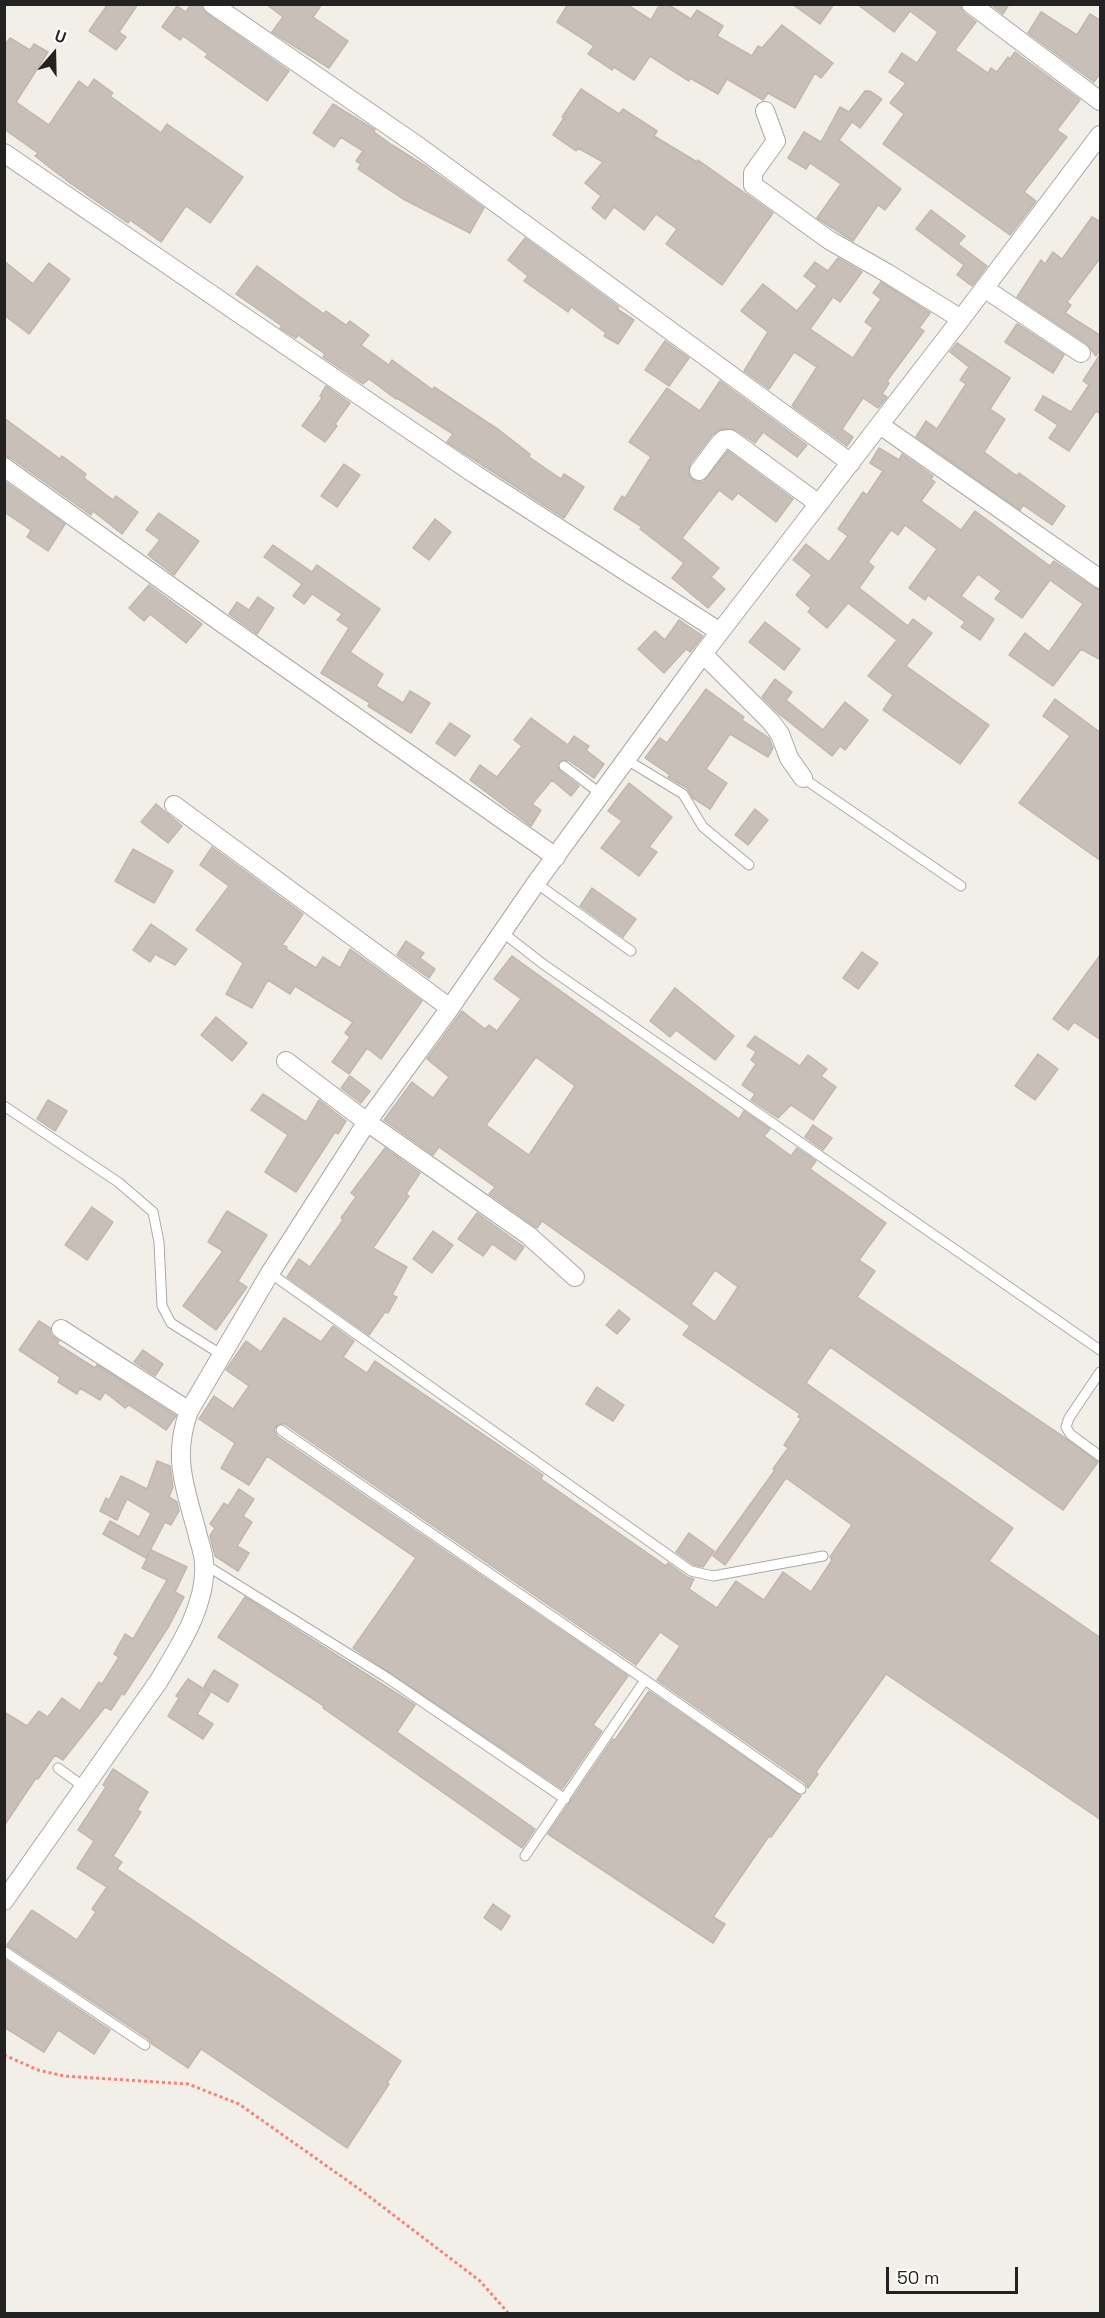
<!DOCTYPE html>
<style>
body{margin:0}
#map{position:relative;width:1105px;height:2318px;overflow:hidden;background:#f2efe9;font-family:"Space Grotesk",sans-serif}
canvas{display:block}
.frame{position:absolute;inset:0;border:6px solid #222;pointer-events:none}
.north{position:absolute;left:24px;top:24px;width:60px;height:60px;-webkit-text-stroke:4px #fff;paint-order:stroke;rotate:20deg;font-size:16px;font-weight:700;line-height:24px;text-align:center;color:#222}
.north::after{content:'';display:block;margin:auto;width:21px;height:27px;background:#222;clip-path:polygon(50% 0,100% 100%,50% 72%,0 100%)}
.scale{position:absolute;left:886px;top:2267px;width:132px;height:27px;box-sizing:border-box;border:3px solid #222;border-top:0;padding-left:8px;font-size:18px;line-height:21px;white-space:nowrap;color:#222;-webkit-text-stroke:4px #fff;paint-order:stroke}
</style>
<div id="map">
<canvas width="1105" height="2318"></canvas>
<div class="frame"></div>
<div class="north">U</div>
<div class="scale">50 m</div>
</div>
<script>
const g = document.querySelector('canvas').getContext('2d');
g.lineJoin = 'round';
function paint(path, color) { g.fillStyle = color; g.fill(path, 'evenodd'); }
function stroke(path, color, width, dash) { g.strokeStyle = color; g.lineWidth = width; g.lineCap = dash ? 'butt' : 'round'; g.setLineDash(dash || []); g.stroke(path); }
const building = new Path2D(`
 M108 4H138L119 32 126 37 116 50 89 31Z
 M191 4H201L206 13 289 71 267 101 205 57 208 54 183 36 180 40 162 27 177 6 186 12Z
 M266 4H322L313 17 348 41 329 68 272 32 283 17Z
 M568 4H626L651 20 660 4H667L691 19 697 10 723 26 717 36 752 56 758 46 762 48 782 25 833 63 821 78 815 73 795 108 768 93 763 100 727 79 718 94 690 78 689 81 650 56 634 80 614 67 612 70 588 54 594 46 557 22Z
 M792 4H834L820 24Z
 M857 4H960L964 13 976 22 955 50 988 73 991 68 997 72 1008 57 1010 59 1015 52 1080 100 1057 130 1067 137 1024 192 1036 201 1010 235 883 144 904 114 890 103 906 83 889 72 902 53 917 63 938 32 910 11 894 32Z
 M990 4H1009L1003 14Z
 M1041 12 1077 35 1090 14 1101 21V72L1094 82 1028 33Z
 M10 38 30 50 34 44 48 52 16 102 49 125 79 81 88 88 94 79 113 93 110 96 161 133 167 124 243 177 210 223 186 206 161 242 130 220 128 223 70 183 35 156 38 153 4 129V46Z
 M581 89 619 114 623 109 657 131 654 136 697 162 698 160 773 213 722 285 666 244 677 229 656 214 644 230 614 207 605 219 592 208 601 196 585 183 603 162 578 148 576 151 553 135 564 118 562 117Z
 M865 91H870L882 99 860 128 852 122 839 140 901 189 885 210 878 205 853 241 817 218 841 184 810 163 806 169 788 158 804 132 821 142 840 107 849 112Z
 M333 104 375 130 374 132 392 145 427 167 484 208 470 233 403 199 358 169 361 164 356 161 363 151 341 137 334 147 313 133Z
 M931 210 965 236 958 244 987 266 972 286 957 275 964 265 916 229Z
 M1092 217 1101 222V257L1067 302 1071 305 1065 313 1101 336V348L1096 356 1087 344 1017 297 1041 260 1045 264 1053 252 1062 259Z
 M525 238 619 307 617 309 634 320 618 344 604 336 606 333 571 307 568 312 524 281 528 276 508 260Z
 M838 258 862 272 840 302 833 297 810 329 853 358 873 328 865 322 881 299 873 293 881 282 930 313 919 328 924 331 887 381 889 383 882 394 887 397 878 408 863 398 842 429 853 437 847 446 792 406 817 367 794 352 769 389 744 371 768 332 741 311 763 284 797 311 817 286 804 276 815 262 828 271Z
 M4 261 33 284 49 263 70 279 29 334 4 315Z
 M257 266 324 314 326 311 346 325 350 321 369 335 361 345 389 365 392 360 433 390 434 387 499 430 530 454 529 457 561 479 564 474 584 487 564 518 447 442 453 434 397 398 396 399 369 379 363 384 323 357 325 354 298 335 296 338 280 328 282 326 236 294Z
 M1017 324 1064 355 1053 373 1005 342Z
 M665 341 689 358 669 386 645 370Z
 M957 343 1010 378 990 409 1005 419 984 452 1017 476 1019 473 1065 506 1052 525 1023 505 1020 510 916 437 926 421 937 429 966 384 960 380 969 367 950 352Z
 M1101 353V414L1096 411 1069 451 1049 438 1058 425 1035 410 1043 396 1071 412 1089 385 1083 381Z
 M720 381 807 445 797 457 763 432 755 443 736 430 721 429 712 435 690 464 689 476 697 482H703L728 451 793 499 776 522 738 493 732 500 719 490 682 538 719 568 711 577 725 589 708 608 672 578 684 563 640 529 642 527 614 509 622 496 625 498 651 457 629 442 667 388 700 411Z
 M326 386 350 403 335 424 337 426 325 442 302 426 322 398 320 396Z
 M4 418 60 459 62 456 86 474 84 478 113 500 116 496 138 512 122 534 93 511 91 515 11 458 4 456Z
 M879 448 899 460 902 454 933 476 931 479 935 482 921 501 961 530 975 511 1050 566 1054 561 1094 588 1101 590V660L1081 649 1053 686 1009 655 1025 633 1049 652 1083 604 1050 580 1022 618 995 599 1001 591 978 574 961 596 994 619 980 640 961 627 965 622 928 595 925 600 909 588 937 549 905 525 898 535 891 530 868 562 874 567 859 588 908 626 913 619 932 633 906 666 989 725 960 764 883 710 893 695 868 676 897 640 848 603 827 628 808 612 811 608 796 595 812 575 793 560 806 544 829 562 848 536 838 529 863 492 867 495 883 471 870 463Z
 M344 464 360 475 337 507 321 496Z
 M4 481 65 524 48 551 27 537 31 530 4 512Z
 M159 513 199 541 174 575 148 555 160 540 146 530Z
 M435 519 451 532 429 560 413 548Z
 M273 545 312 572 317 565 380 609 350 652 383 674 376 686 403 703 410 691 430 703 411 733 368 706 370 703 321 673 349 628 337 620 342 614 312 594 304 604 293 596 302 584 264 557Z
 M149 585 202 624 186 643 150 614 144 621 129 608Z
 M258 597 274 608 257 634 229 614 237 602 249 610Z
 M679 620 703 636 690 652 686 649 664 673 638 649 655 631 665 640Z
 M765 622 800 649 784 670 749 642Z
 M775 679 792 692 786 700 823 730 845 702 868 720 845 750 840 746 832 756 778 713 762 697Z
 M706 689 744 717 742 720 769 738 773 748 768 757 730 734 706 769 727 783 710 809 693 798 687 788 668 777 670 775 645 758 660 738 667 743Z
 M1055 699 1101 733V861L1019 803 1070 736 1043 716Z
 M531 718 568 745 574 736 589 746 586 750 604 764 594 778 568 760 559 762 557 766 560 771 579 786 571 796 552 780 532 804 541 810 531 826 470 780 480 765 497 777 522 746 514 740Z
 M450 723 470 736 455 756 436 743Z
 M629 783 672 817 649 847 657 852 639 876 601 848 622 821 608 811Z
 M156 804 182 826 168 843 141 822Z
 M755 809 768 820 748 845 735 835Z
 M212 847 303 914 282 945 287 947 286 949 316 968 323 957 340 968 350 949 422 1001 381 1059 367 1048 349 1074 332 1062 350 1037 345 1033 353 1022 295 986 290 994 268 980 252 1008 226 994 243 963 196 930 229 886 200 865Z
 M133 849 173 871 154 903 115 881Z
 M592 888 636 919 623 937 580 906Z
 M151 924 187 949 175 965 155 954 150 962 133 950Z
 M406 941 424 953 420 958 435 969 429 978 397 955Z
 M862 952 878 963 858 989 843 978Z
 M1101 954V1040L1074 1022 1068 1030 1053 1019Z
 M512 956 739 1119 744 1111 770 1129 764 1136 791 1156 797 1148 816 1161 810 1169 886 1223 859 1260 875 1271 857 1297 1064 1437 1098 1462 1063 1510 830 1347 806 1383 1013 1528 989 1561 1101 1638V1820L886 1674 816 1772 818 1774 808 1788 805 1783 657 1680 680 1646 660 1632 636 1665 285 1424H278L274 1430 277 1436 628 1676 593 1725 602 1731 562 1789 353 1648 416 1558 267 1456 249 1485 221 1468 235 1443 199 1419 214 1396 233 1409 249 1386 226 1370 246 1341 261 1352 284 1318 321 1342 333 1326 354 1341 343 1357 367 1373 375 1361 543 1475 541 1479 666 1566 668 1563 687 1577 694 1579 689 1589 717 1608 736 1581 764 1600 783 1572 811 1592 832 1560 830 1557 852 1525 786 1478 725 1565 713 1556 775 1470 773 1469 788 1448 784 1445 801 1419 798 1417 800 1414 683 1335 690 1326 542 1221 537 1228 489 1194 495 1187 439 1147 433 1155 384 1120 412 1082 433 1098 449 1077 427 1059 462 1011 485 1029 489 1025 497 1031 521 999 494 979ZM536 1057 575 1086 529 1155 486 1125ZM715 1270 738 1287 715 1322 691 1304Z
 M675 988 734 1036 715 1060 676 1030 670 1037 650 1021Z
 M216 1017 247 1043 232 1061 201 1035Z
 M755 1036 800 1066 808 1055 827 1069 821 1076 836 1087 813 1120 791 1105 778 1118 751 1100 755 1094 742 1085 756 1064 751 1060 756 1052 747 1046Z
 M1038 1054 1058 1069 1035 1100 1015 1086Z
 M350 1076 370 1091 361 1103 341 1088Z
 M263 1094 306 1122 319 1100 346 1121 338 1134 335 1132 296 1192 265 1172 288 1135 251 1110Z
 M48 1100 67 1111 55 1131 37 1119Z
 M813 1125 832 1138 823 1150 805 1137Z
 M385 1148 420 1173 406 1194 409 1196 373 1248 407 1267 392 1295 397 1297 388 1313 385 1312 369 1335 287 1277 299 1259 310 1267 343 1220 341 1218 356 1197 351 1193Z
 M92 1207 113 1222 87 1260 65 1245Z
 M227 1211 267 1235 238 1281 247 1287 216 1330 183 1306 223 1251 208 1242Z
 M477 1213 524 1247 515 1260 492 1244 483 1256 458 1239Z
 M433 1231 453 1245 432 1273 413 1259Z
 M619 1310 630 1319 617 1334 606 1325Z
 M39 1321 50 1328 51 1335 59 1341 57 1344 95 1368 97 1365 176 1416 166 1430 129 1405 125 1408 105 1392 100 1400 80 1388 77 1394 58 1382 60 1377 19 1350Z
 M143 1350 163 1364 155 1376 134 1362Z
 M597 1387 624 1405 613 1421 586 1404Z
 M157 1461 170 1466 173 1487 169 1497 177 1502 179 1511 171 1525 165 1522 146 1558 103 1534 110 1521 139 1537 151 1513 127 1499 117 1520 100 1511 106 1498 109 1500 121 1476 147 1489Z
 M239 1489 254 1499 243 1516 252 1522 237 1546 249 1553 238 1571 215 1556 210 1536 215 1528 210 1524 224 1503 228 1506Z
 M689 1533 714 1551 703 1567 694 1565 676 1552Z
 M151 1550 187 1567 175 1592 184 1597 169 1626 124 1695 122 1693 111 1710 105 1707 63 1760 55 1755 38 1779 36 1778 4 1826V1712L27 1726 39 1711 48 1717 62 1698 80 1711 99 1682 102 1684 119 1657 114 1654 125 1634 133 1639 167 1580 142 1568Z
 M245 1597 415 1705 397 1732 535 1829 522 1848 323 1708 324 1706 218 1637Z
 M214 1670 238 1685 228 1702 204 1687Z
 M188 1679 210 1693 197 1714 213 1724 203 1739 168 1716 179 1698 176 1696Z
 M649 1691 801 1796 771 1837 769 1836 713 1917 725 1924 713 1943 548 1834 613 1739 615 1740Z
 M113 1769 148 1792 137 1810 141 1812 113 1856 122 1862 117 1869 401 2061 387 2083 389 2084 347 2148 201 2049 188 2068 152 2044 149 2039 7 1945 32 1910 77 1940 96 1912 92 1909 107 1887 77 1868 94 1841 78 1830 106 1787 103 1785Z
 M493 1904 510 1916 501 1930 484 1918Z
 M4 1959 110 2030 94 2054 58 2030 44 2052 4 2027Z`);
paint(building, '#c7bfb8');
stroke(building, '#c4b6ab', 1.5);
const service = new Path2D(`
 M627 760 683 794 703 827 749 865
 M564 766 601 794
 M803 778 961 886
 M536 883 631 951
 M502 932 543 964 1100 1350
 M4 1106 118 1182 153 1212 159 1242 162 1306 171 1323 222 1355
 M270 1273 691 1571 713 1576 823 1556
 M1100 1372 1069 1418 1066 1427 1070 1434 1100 1456
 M281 1430 645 1680 525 1856
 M204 1564 386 1677 565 1799
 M645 1680 801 1789
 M58 1768 84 1787
 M4 1951 145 2045`);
const minor = new Path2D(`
 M212 4 418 146 851 463
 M971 4 1100 101
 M765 111 776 141 753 173V185L829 240 887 273 961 319
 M4 153 476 475 720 632
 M984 288 1081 353
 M880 425 1100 579
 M4 467 219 621 556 857
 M699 471 720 443 723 440 730 439 819 504
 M703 654 771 722 780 734 789 758 803 778
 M174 805 450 1008
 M286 1061 367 1122 528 1235 575 1277
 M61 1329 189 1411
 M4 1901 158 1682C178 1649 207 1605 204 1564 204 1553 199 1542 197 1532 185 1487 172 1457 189 1411L270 1273 367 1122 450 1008 536 883 703 654 961 319 1100 135`);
stroke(service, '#a9a9a9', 11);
stroke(minor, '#a9a9a9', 20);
stroke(new Path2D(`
 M4 2055 38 2070 64 2076 188 2084 239 2104 362 2191 480 2281 509 2314`), '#fa8072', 3, [3, 3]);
stroke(service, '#fff', 9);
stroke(minor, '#fff', 18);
</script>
